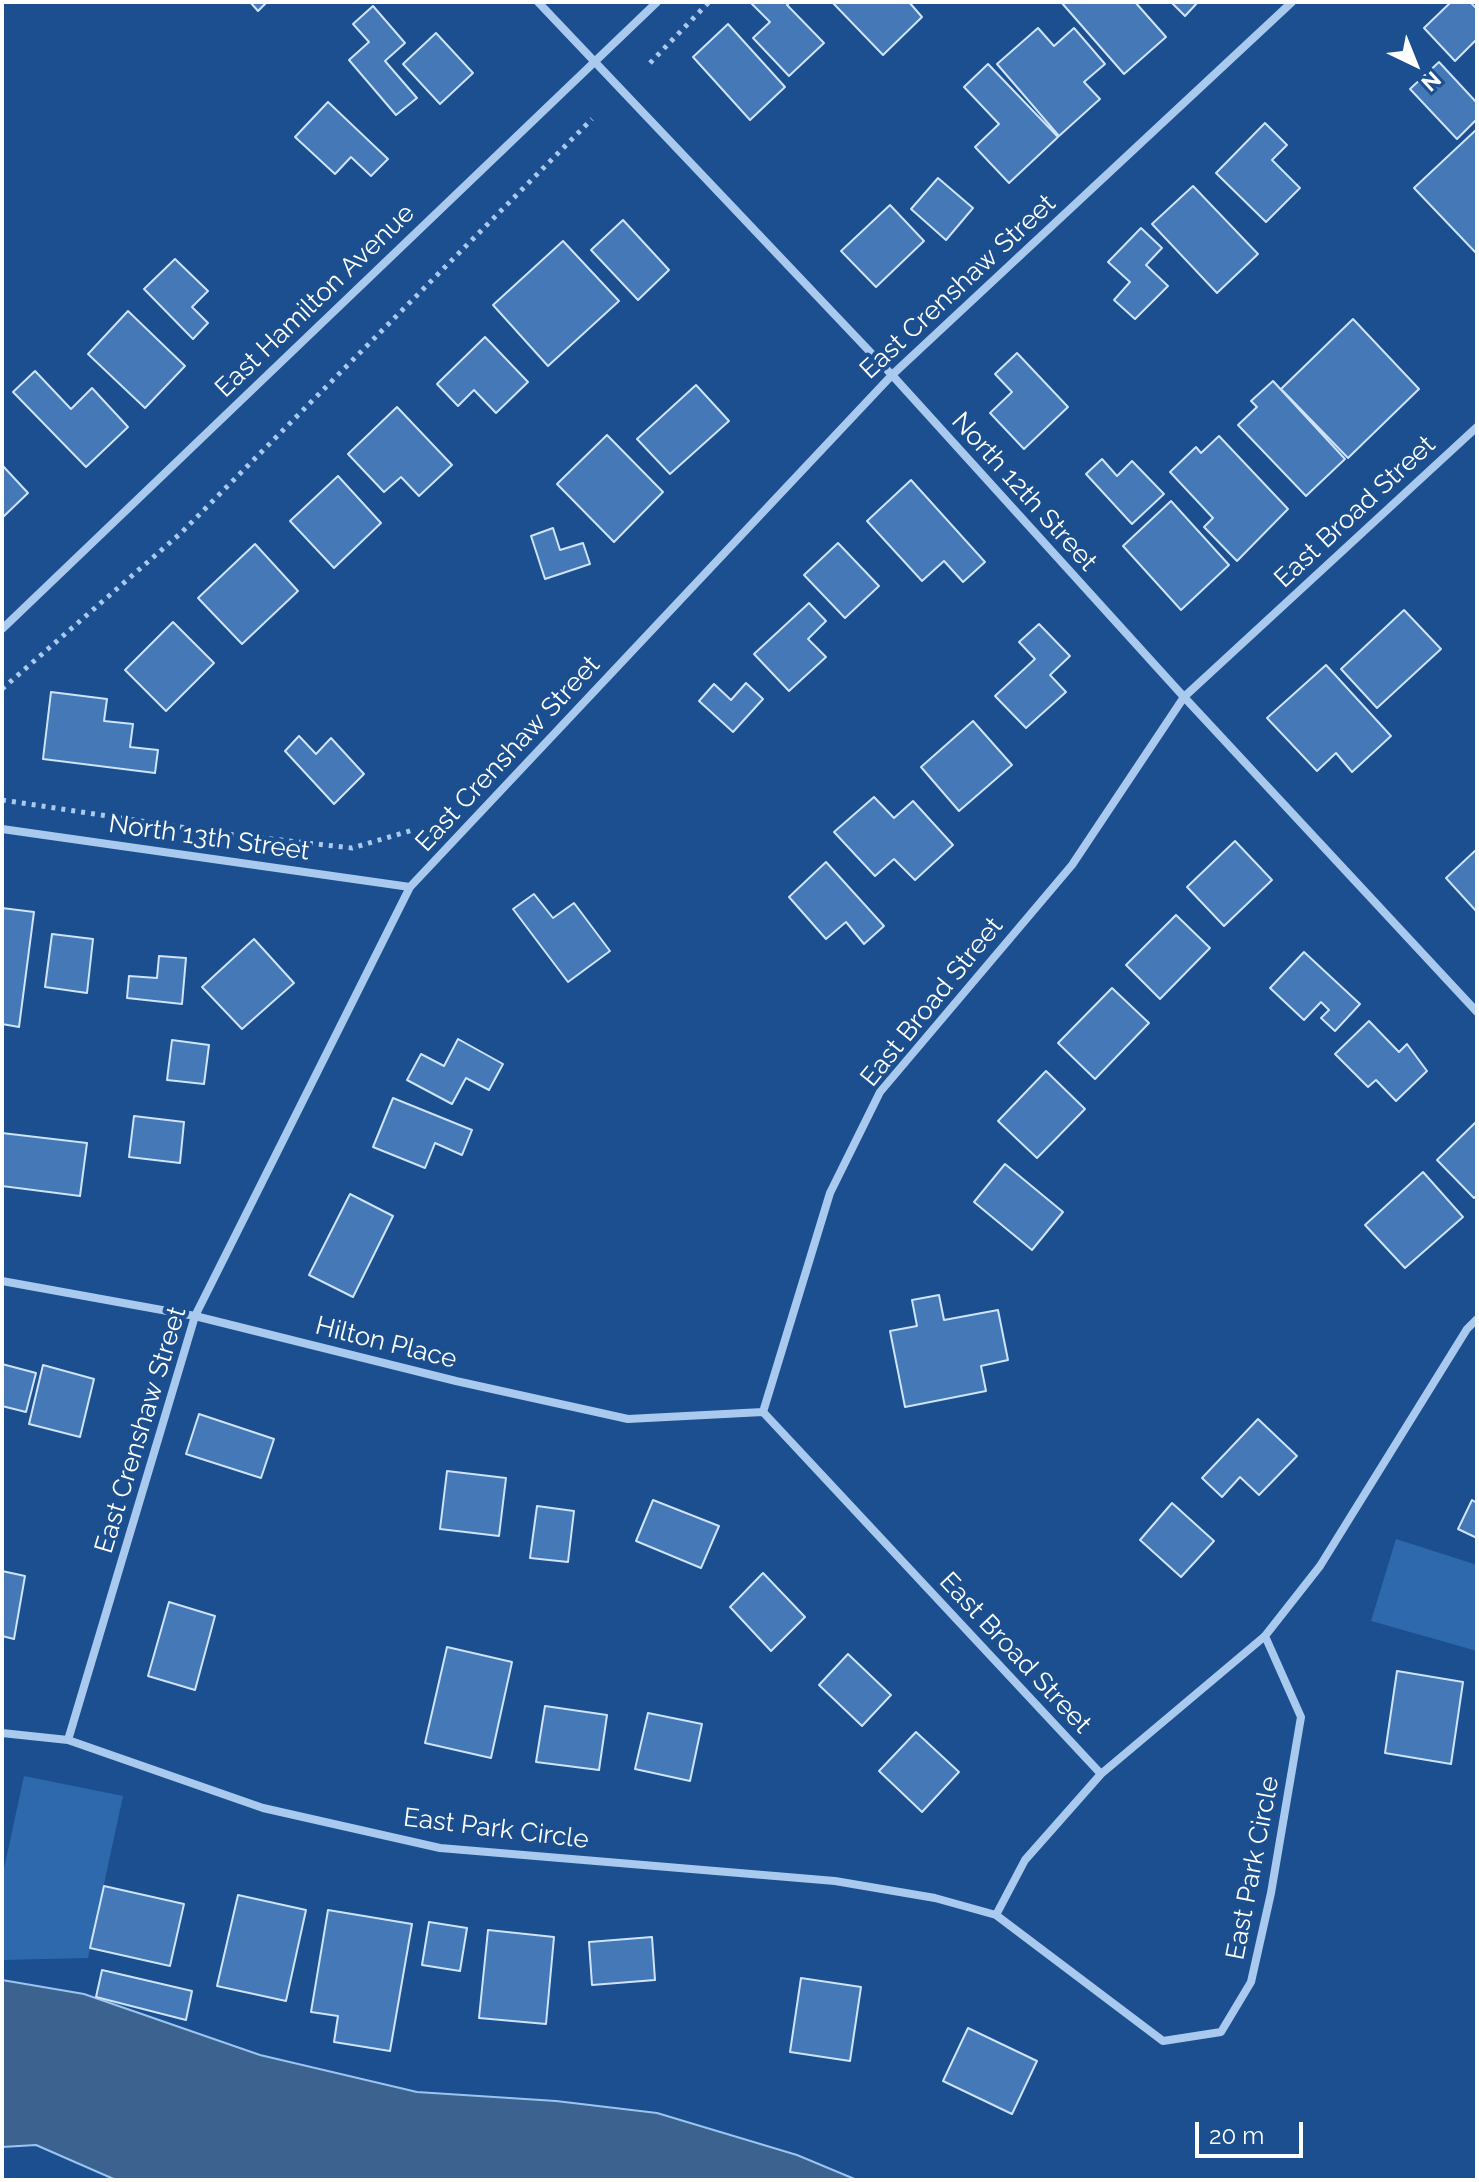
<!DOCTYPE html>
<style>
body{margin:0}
#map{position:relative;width:1479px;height:2182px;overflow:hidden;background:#1b4f8f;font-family:Raleway,sans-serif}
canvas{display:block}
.frame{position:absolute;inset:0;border:4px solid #fff;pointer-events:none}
.north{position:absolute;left:1375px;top:24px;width:80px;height:80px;-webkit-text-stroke:6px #1b4f8f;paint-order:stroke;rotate:137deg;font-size:22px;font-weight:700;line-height:32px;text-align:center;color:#fff}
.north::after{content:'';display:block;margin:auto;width:28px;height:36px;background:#fff;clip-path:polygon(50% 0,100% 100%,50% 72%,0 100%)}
.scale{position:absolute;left:1195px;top:2122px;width:108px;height:36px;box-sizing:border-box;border:4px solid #fff;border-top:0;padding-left:10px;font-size:24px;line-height:28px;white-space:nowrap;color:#fff;-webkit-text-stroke:6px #1b4f8f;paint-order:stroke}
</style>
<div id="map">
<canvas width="1479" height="2182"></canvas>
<div class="frame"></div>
<div class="north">N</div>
<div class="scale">20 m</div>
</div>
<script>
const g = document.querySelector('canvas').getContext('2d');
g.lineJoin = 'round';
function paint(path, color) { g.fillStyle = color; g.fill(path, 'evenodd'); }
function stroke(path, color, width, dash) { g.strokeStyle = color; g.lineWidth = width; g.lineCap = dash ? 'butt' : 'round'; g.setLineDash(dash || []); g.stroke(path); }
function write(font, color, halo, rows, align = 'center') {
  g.font = font + ' Raleway,sans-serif'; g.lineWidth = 8; g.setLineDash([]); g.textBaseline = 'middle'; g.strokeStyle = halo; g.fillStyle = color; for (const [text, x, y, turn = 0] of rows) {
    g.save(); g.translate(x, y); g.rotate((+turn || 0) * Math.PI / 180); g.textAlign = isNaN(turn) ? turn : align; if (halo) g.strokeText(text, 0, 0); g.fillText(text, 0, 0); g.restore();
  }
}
paint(new Path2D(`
 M1396 1539 1477 1565V1651L1371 1621Z
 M24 1776 123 1796 88 1958 2 1960V1878Z`), '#2e69ad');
const water = new Path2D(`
 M2 1980 84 1994 260 2055 417 2092 556 2101 657 2113 797 2155 857 2180H116L36 2145 2 2147Z`);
paint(water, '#3c6290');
stroke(water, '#9cc4f0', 2);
const building = new Path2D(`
 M250 2H267L258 11Z
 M790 2 787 5 824 43 789 76 753 38 770 22 751 3Z
 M832 2H909L922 17 883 55Z
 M1061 2H1135L1166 37 1124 74Z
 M1171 2H1198L1185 16Z
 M1451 2H1470L1477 9V39L1455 61 1424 28Z
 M373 6 405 43 385 61 417 98 396 115 349 60 369 42 353 24Z
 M728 24 785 87 750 120 693 57Z
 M1038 28 1054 46 1074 28 1105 64 1084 82 1100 99 1059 136 997 64Z
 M436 33 473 73 440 104 403 64Z
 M1439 62 1477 103V119L1457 139 1410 89Z
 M988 64 1058 137 1009 183 975 147 999 124 964 87Z
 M328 102 388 159 371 176 351 157 335 174 295 137Z
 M1265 123 1287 145 1272 160 1300 188 1266 222 1216 173Z
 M1477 129V254L1414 188Z
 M938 178 973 208 946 240 911 209Z
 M1193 186 1258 254 1217 293 1152 224Z
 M890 205 924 241 876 287 841 251Z
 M623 220 669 270 638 300 591 250Z
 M1141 228 1162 248 1146 265 1168 286 1135 319 1114 300 1130 282 1108 262Z
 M563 241 619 301 548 366 493 305Z
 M175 259 208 291 192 307 208 323 193 339 144 289Z
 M128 311 185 366 145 408 88 354Z
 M1353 319 1419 389 1348 458 1281 389Z
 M485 337 528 382 496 413 474 390 458 406 437 384Z
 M1017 353 1068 407 1024 449 990 413 1012 392 995 374Z
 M35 371 71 409 92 388 128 427 86 467 13 392Z
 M1273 381 1345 459 1306 496 1238 425 1257 407 1251 401Z
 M696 385 729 421 670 474 637 439Z
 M397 407 452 465 419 496 401 477 384 492 348 454Z
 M607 435 663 492 614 542 557 484Z
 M1219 436 1288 509 1237 561 1204 527 1213 518 1170 472 1196 447 1201 453Z
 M1102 459 1117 476 1132 461 1164 494 1132 524 1086 474Z
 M2 465 28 493 2 518Z
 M338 476 381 523 334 568 290 521Z
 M911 480 985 562 963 582 944 561 922 581 867 521Z
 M1171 501 1229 565 1181 610 1123 546Z
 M553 528 560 550 583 543 590 564 545 579 531 536Z
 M838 543 879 586 845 618 804 575Z
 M255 544 298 591 242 644 198 598Z
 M809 603 826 621 808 639 826 657 789 691 754 654Z
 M1404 610 1441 649 1377 708 1341 669Z
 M173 622 214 663 166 711 125 670Z
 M1039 624 1070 656 1050 675 1066 692 1026 728 995 696 1035 659 1019 642Z
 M1326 665 1391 736 1352 772 1336 753 1317 771 1267 718Z
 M746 683 763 699 733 732 699 701 714 684 731 700Z
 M51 692 107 699 104 721 133 724 130 747 158 750 155 773 43 759Z
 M973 721 1012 765 959 811 921 767Z
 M299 736 316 754 331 738 364 774 334 804 285 751Z
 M874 797 894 818 913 801 953 845 915 880 894 859 875 876 834 832Z
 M1235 841 1272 880 1224 926 1187 887Z
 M1477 849V912L1446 878Z
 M826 862 884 926 864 944 846 922 826 939 789 897Z
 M534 894 553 918 574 903 610 951 568 982 513 909Z
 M2 908 34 912 19 1027 2 1024Z
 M1176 915 1210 948 1160 999 1126 965Z
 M52 934 93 939 87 993 45 987Z
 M254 939 294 983 242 1029 202 987Z
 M1304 952 1360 1004 1335 1031 1321 1018 1329 1010 1321 1002 1304 1020 1270 988Z
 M159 956 186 958 182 1004 127 998 129 976 157 978Z
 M1112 988 1149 1023 1095 1079 1058 1043Z
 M1369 1021 1399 1052 1407 1044 1427 1071 1396 1101 1376 1080 1368 1087 1335 1054Z
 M458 1039 503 1064 489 1090 466 1078 452 1104 407 1080 421 1054 444 1066Z
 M172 1040 209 1045 204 1084 167 1080Z
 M1046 1071 1085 1109 1037 1158 998 1121Z
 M393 1098 472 1130 462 1155 435 1143 425 1168 373 1147Z
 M134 1116 184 1122 180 1163 129 1157Z
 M1477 1121V1195L1474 1198 1437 1160Z
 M2 1133 87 1143 80 1196 2 1186Z
 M1005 1164 1063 1212 1032 1250 974 1202Z
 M1423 1172 1463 1217 1405 1268 1365 1225Z
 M350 1194 393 1216 353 1297 309 1275Z
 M939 1295 944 1320 998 1310 1008 1360 981 1366 986 1391 905 1407 890 1331 917 1326 912 1300Z
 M2 1364 36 1373 26 1412 2 1406Z
 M43 1365 94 1379 80 1437 29 1424Z
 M199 1414 274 1439 261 1478 186 1454Z
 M1258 1419 1297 1456 1259 1495 1240 1477 1222 1497 1202 1478Z
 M447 1471 506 1478 499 1536 440 1529Z
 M653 1500 719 1526 701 1568 636 1541Z
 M1472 1500 1477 1503V1538L1458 1529Z
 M1172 1503 1214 1541 1181 1577 1140 1540Z
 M537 1506 574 1511 568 1562 530 1558Z
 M2 1571 25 1576 14 1639 2 1636Z
 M763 1573 805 1617 771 1651 730 1607Z
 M169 1602 215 1616 195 1690 148 1676Z
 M447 1647 512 1662 491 1758 425 1743Z
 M848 1654 891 1695 862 1726 819 1685Z
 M1397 1671 1463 1682 1451 1764 1385 1753Z
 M545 1706 607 1715 599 1770 536 1762Z
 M648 1713 702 1724 690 1781 635 1769Z
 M916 1732 959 1772 922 1812 879 1771Z
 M104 1886 184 1904 170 1966 90 1948Z
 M238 1895 306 1910 286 2001 217 1986Z
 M328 1910 412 1924 390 2051 334 2042 338 2016 311 2012Z
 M429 1922 467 1928 460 1971 422 1965Z
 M488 1930 554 1937 546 2024 479 2018Z
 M652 1937 655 1980 592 1985 589 1942Z
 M102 1970 192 1991 186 2020 96 1997Z
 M801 1978 861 1987 850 2061 790 2052Z
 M968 2028 1037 2061 1012 2114 943 2081Z`);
paint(building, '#4478b7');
stroke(building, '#cfe3fa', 2);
stroke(new Path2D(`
 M650 63 709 2
 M2 689 181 533 592 119
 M2 800 227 834 352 848 413 830`), '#a9c9ee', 5, [4, 6]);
stroke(new Path2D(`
 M538 2 892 375 1184 697 1477 1012
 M2 629 657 2
 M2 829 410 887
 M2 1281 195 1316 456 1381 628 1419 763 1412
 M2 1733 68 1740 263 1808 440 1848 835 1881 935 1898 996 1915 1163 2041 1221 2032 1251 1982 1271 1893 1301 1717 1265 1636
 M68 1740 195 1316 410 887 892 375 1292 2
 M1101 1774 763 1412 830 1193 880 1092 1072 865 1184 697 1477 427
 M996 1915 1025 1860 1101 1774 1265 1636 1320 1566 1467 1329 1477 1319`), '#a9c9ee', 8);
write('26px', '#fff', '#1b4f8f', [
 ["East Crenshaw Street",958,287,-43],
 ["East Hamilton Avenue",315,301,-44],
 ["North 12th Street",1024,492,48],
 ["East Broad Street",1355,512,-43],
 ["East Crenshaw Street",508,754,-47],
 ["North 13th Street",209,838,8],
 ["East Broad Street",932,1002,-51],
 ["Hilton Place",386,1343,14],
 ["East Crenshaw Street",141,1430,-73],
 ["East Broad Street",1015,1653,47],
 ["East Park Circle",496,1829,7],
 ["East Park Circle",1253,1868,-79]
]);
</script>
